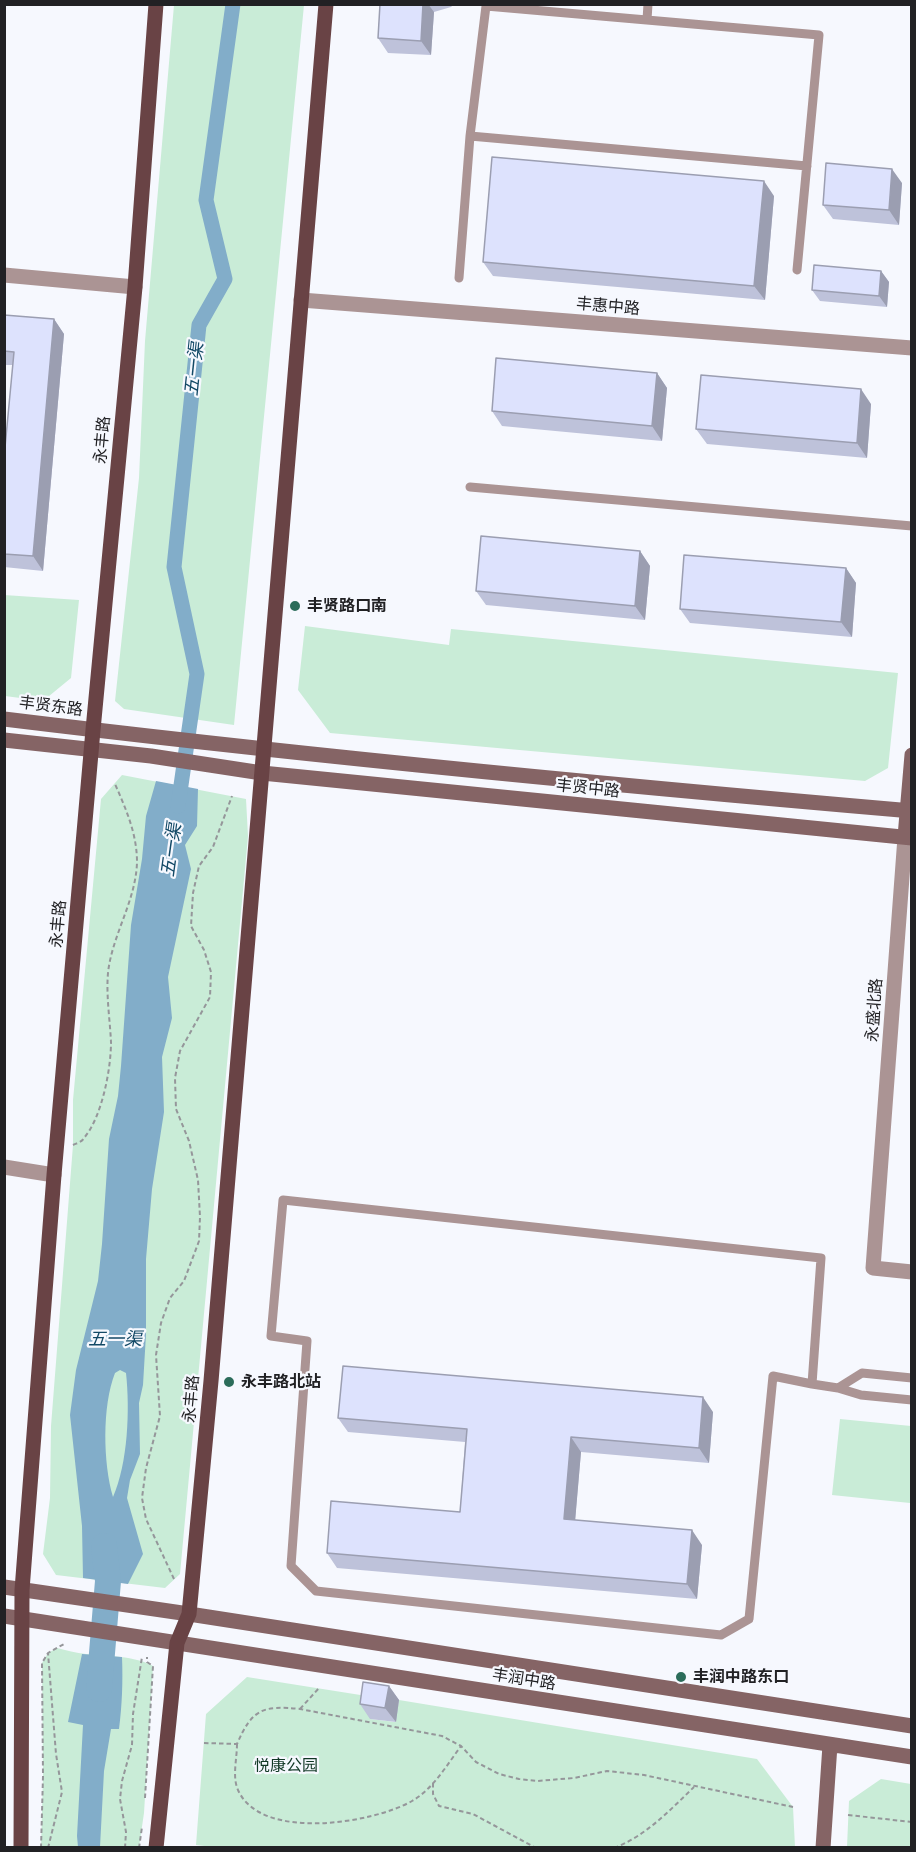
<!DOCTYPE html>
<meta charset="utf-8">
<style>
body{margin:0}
#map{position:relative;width:916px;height:1852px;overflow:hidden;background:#f6f8fe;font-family:Commissioner,sans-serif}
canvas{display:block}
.frame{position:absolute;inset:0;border:6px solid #212124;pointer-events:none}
</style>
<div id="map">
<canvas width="916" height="1852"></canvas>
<div class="frame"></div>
</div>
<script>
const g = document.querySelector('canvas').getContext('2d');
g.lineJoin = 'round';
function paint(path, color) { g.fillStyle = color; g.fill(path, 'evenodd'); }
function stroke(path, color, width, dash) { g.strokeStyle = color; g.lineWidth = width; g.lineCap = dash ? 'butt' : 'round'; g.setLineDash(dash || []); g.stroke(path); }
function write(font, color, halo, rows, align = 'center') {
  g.font = font + ' Commissioner,"Noto Sans SC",sans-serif'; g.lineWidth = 4.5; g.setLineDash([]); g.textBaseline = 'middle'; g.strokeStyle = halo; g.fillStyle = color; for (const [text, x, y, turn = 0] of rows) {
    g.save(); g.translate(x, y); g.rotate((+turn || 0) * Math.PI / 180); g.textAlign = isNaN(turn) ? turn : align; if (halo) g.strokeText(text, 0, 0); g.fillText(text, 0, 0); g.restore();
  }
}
paint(new Path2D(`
 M174 5H304L234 725 124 709 115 701 139 478 145 341Z
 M4 595 79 600 71 678 43 701 5 696Z
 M305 626 449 645 451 629 898 673 888 768 865 781 330 733 298 690Z
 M122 775 246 799 248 836 180 1574 165 1588 56 1575 43 1554 50 1498 51 1426 73 1145V1100L101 799Z
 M840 1419 911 1426 910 1503 832 1495Z
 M57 1648C66 1650 76 1653 86 1654 106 1656 136 1656 153 1666L144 1813 139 1847 41 1848 43 1776 42 1663 48 1653Z
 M247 1677 373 1697 370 1719 395 1722 399 1700 757 1759 793 1807 795 1847 221 1848 196 1845 206 1714Z
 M881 1779 911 1784V1847H847L849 1801Z`), '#c9ecd7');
paint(new Path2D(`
 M156 781 198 789 197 826 185 845 191 869 168 977 172 1018 162 1057 164 1112 152 1189 146 1259V1334L143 1385 139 1403 140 1454 130 1480 127 1498 143 1554 128 1584 83 1578 82 1526 70 1415 76 1370 98 1281 102 1244 109 1139 118 1096 121 1066 131 925 142 859 146 816ZM120 1370 126 1373C130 1410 128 1463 113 1497 103 1463 102 1406 115 1373Z
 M82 1654 122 1657C123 1682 122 1705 119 1729H111L104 1771 100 1847H78L77 1836 83 1725 68 1722Z`), '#82adc9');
stroke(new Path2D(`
 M178 806 197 674 174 567 199 325 225 279 206 200 233 4`), '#82adc9', 15);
stroke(new Path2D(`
 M99 1689 108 1581 104 1546`), '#82adc9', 26);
stroke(new Path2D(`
 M73 1145C77 1143 82 1142 84 1138 102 1117 111 1069 111 1042 110 1020 106 996 108 973 112 935 136 901 137 862 137 834 126 809 115 784
 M174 1579 146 1519 142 1498 146 1468 160 1416 156 1355 161 1323 170 1298 184 1281 199 1241 200 1217 198 1180 189 1141 176 1109 175 1078 180 1051 210 997 211 972 204 950 191 926 193 893 199 866 213 847 232 796
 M300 1709 319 1688
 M204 1743 237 1744C252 1709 263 1705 300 1709L442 1736 461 1746 476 1762 499 1774 519 1779 538 1781 574 1778 607 1771 644 1775 793 1807
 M237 1744C237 1759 232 1777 238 1790 261 1842 374 1823 412 1801 433 1789 447 1765 461 1746
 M433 1783V1794L439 1806 473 1814 536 1848
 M145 1798 153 1666 147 1662V1657
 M848 1815 912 1822
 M41 1848 43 1776 42 1663 48 1653 64 1644
 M48 1848 62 1792 56 1754 48 1653
 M125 1848 126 1832 120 1799 122 1781 132 1745 133 1714 142 1657
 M139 1848 142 1827
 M614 1848C646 1836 670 1810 694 1787`), '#95969a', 2, [4.5, 3]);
stroke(new Path2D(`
 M647 20 648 4
 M470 136 807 166
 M459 278 470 136 486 6 819 35 797 270
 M470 487 912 526
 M812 1384 773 1376 749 1619 721 1635 316 1591 291 1566 307 1341 271 1336 283 1200 821 1258 812 1384 838 1388 861 1395 912 1400
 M838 1388 862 1373 912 1378`), '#ab9494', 9);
stroke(new Path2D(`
 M4 275 135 287
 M301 300 912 348
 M905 837 873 1268 912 1272
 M4 1167 54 1175`), '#ab9494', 15);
stroke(new Path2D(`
 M4 719C306 756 609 785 912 811
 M4 740 151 756 262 773 912 838
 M905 837 912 755
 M4 1587 189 1614 912 1726
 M4 1616 912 1757
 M823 1848 830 1745`), '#856465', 15);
stroke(new Path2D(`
 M21 1848 22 1590 54 1175 93 730 135 287 156 4
 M156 1848 177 1643 189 1614 211 1381 326 4`), '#694345', 15);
paint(new Path2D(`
 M380 4H454L451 7 434 12 431 55 388 53 378 38Z
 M902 183 899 225 833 219 823 205Z
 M774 196 765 300 493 276 483 262Z
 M881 271 889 282 887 307 820 301 812 290Z
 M4 315 54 319 64 334 43 571 4 567V458L13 365H6L4 363Z
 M657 373 667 388 662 441 502 426 492 411Z
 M871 404 867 458 707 444 696 429Z
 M640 551 650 566 645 620 486 605 476 591Z
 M846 568 856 583 852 637 690 623 680 609Z
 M713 1412 709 1463 581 1452 575 1520 702 1545 697 1599 337 1568 327 1553 460 1512 465 1442 348 1432 338 1418Z
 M389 1686 399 1700 396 1722 370 1719 360 1704Z`), '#bec2da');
paint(new Path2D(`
 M423 4H428L434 12 431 55 421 41Z
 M892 169 902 183 899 225 889 210Z
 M764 181 774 196 765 300 754 286Z
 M881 271 889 282 887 307 879 296Z
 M54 319 64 334 43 571 33 556Z
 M657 373 667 388 662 441 652 426Z
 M861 389 871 404 867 458 857 443Z
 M640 551 650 566 645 620 635 606Z
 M846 568 856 583 852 637 841 622Z
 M703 1397 713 1412 709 1463 699 1448Z
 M571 1437 581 1452 574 1534 564 1519Z
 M692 1530 702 1545 697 1599 687 1584Z
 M389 1686 399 1700 396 1722 385 1708Z`), '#9b9eb1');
const building = new Path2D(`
 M380 4H423L421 41 378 38Z
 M492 157 764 181 754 286 483 262Z
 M826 163 892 169 889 210 823 205Z
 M814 265 881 271 879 296 812 290Z
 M4 315 54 319 33 556 4 554V458L14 352 4 351Z
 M496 358 657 373 652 426 492 411Z
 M701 375 861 389 857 443 696 429Z
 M481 536 640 551 635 606 476 591Z
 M684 555 846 568 841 622 680 609Z
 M343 1366 703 1397 699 1448 571 1437 564 1519 692 1530 687 1584 327 1553 331 1501 460 1512 467 1429 338 1418Z
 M363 1682 389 1686 385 1708 360 1704Z`);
paint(building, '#dde2fd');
stroke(building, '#9b9eb1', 1.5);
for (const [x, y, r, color] of [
 [295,606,6,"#2b6c5a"],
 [229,1382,6,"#2b6c5a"],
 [681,1677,6,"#2b6c5a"]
]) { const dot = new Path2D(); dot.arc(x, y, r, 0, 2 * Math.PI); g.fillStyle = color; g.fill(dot); stroke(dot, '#f6f8fe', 2); }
write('16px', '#212124', '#f6f8fe', [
 ["丰惠中路",608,306,5],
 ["永丰路",102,440,-85],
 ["丰贤东路",51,706,7],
 ["丰贤中路",588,788,6],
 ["永丰路",58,924,-85],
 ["永盛北路",874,1010,-86],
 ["永丰路",191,1399,-85],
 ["丰润中路",524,1679,9]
]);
write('bold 16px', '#212124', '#f6f8fe', [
 ["丰贤路口南",307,606],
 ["永丰路北站",241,1382],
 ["丰润中路东口",693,1677]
], 'left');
write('16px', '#113825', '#f6f8fe', [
 ["悦康公园",286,1766]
]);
write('italic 18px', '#134966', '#f6f8fe', [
 ["五一渠",194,369,-84],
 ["五一渠",171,850,-82],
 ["五一渠",115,1339]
]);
</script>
